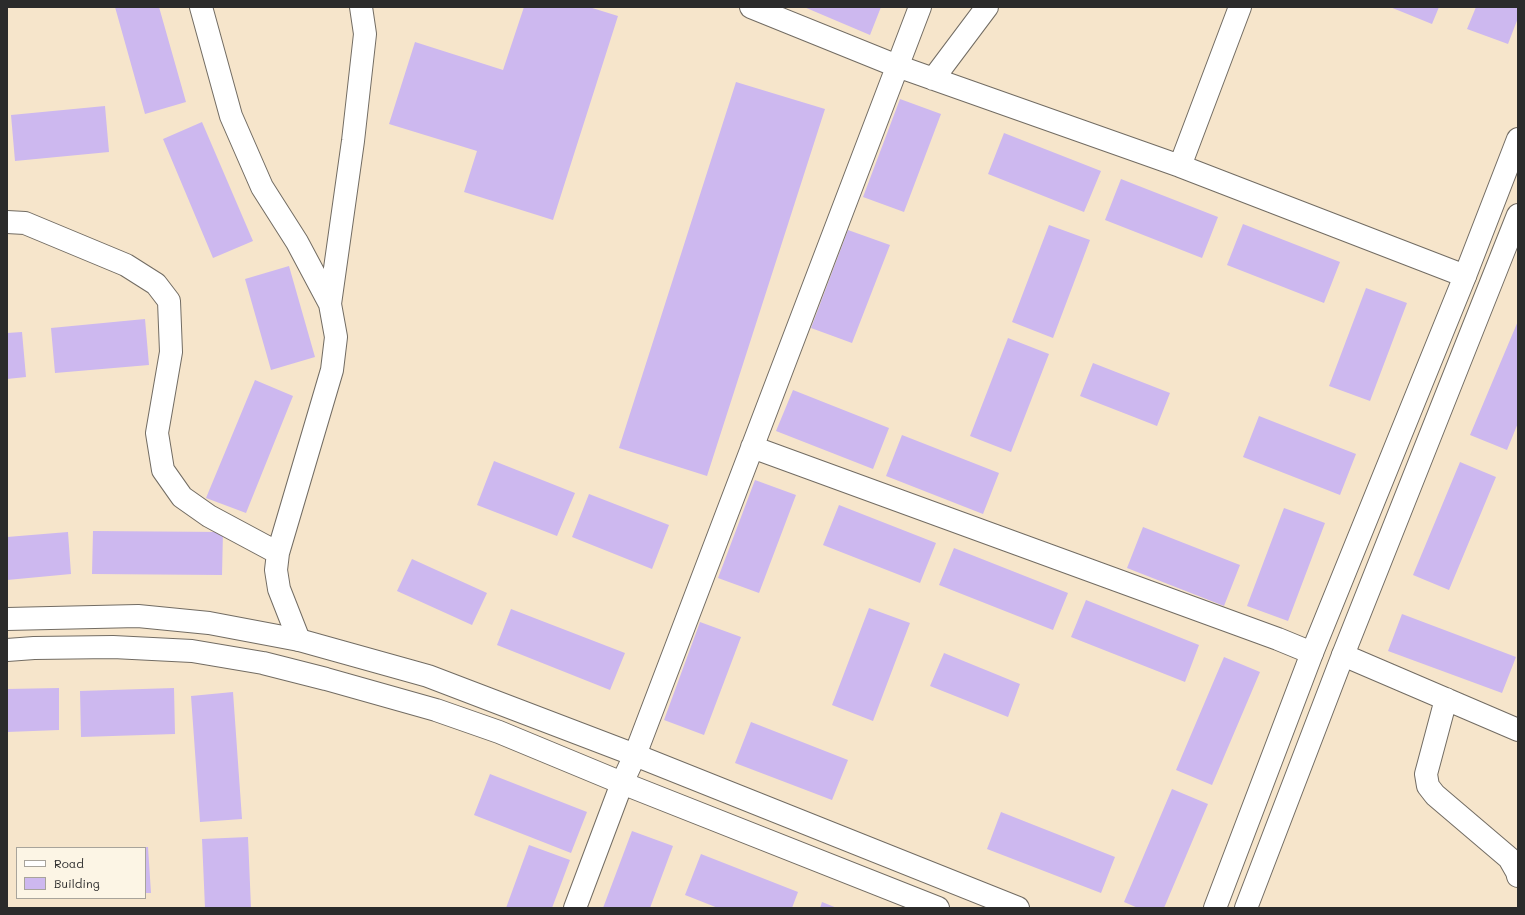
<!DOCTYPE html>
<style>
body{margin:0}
#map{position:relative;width:1525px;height:915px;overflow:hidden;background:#f6e5cb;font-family:Mali,sans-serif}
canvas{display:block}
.frame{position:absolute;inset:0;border:8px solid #2b2b2b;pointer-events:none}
.legend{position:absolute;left:16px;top:847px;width:130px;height:52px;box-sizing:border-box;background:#fcf5e5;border:1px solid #a8a49b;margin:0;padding:5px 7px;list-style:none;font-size:12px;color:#2b2b2b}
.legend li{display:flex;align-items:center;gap:8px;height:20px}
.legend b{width:20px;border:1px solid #a8a49b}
</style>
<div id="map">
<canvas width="1525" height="915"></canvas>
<div class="frame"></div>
<ul class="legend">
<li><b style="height:5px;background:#fff"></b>Road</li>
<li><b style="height:11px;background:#cdb8ef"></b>Building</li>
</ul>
</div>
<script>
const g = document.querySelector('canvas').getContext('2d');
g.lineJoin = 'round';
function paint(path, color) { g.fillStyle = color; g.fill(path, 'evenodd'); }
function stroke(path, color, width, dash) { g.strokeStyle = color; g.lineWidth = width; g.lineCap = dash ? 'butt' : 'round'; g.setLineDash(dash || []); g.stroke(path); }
paint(new Path2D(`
 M115 7H159L186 102 145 114Z
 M524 7H589L618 16 553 220 464 192 477 151 389 124 415 42 503 70Z
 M804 7H881L870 35Z
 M1390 7H1439L1432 24Z
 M1476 7H1518V18L1508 44 1467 29Z
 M736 82 825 109 707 476 619 448Z
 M900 99 941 114 904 212 863 197Z
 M105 106 109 152 15 161 11 115Z
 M202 122 253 241 213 258 163 139Z
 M1004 133 1101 171 1084 212 988 174Z
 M1121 179 1218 217 1202 258 1105 220Z
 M1243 224 1340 262 1324 303 1227 265Z
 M1049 225 1090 240 1053 338 1012 322Z
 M848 230 890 245 852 343 811 328Z
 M289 266 315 357 271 370 245 279Z
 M1366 288 1407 303 1370 401 1329 386Z
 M145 319 149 365 55 373 51 328Z
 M1518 321V423L1507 450 1470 435Z
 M22 332 26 377 7 379V333Z
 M1008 338 1049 354 1011 452 970 436Z
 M1093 363 1170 393 1157 426 1080 396Z
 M255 380 293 396 246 513 206 498Z
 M793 390 889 428 873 469 776 431Z
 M1259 416 1356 454 1340 495 1243 457Z
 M902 435 999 473 983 514 886 476Z
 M494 461 575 493 557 536 477 505Z
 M1460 462 1496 477 1449 590 1413 575Z
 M755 480 796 495 759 593 718 578Z
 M589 494 669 525 652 569 572 537Z
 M839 505 936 543 920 583 823 545Z
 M1284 508 1325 523 1288 621 1247 606Z
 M1143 527 1240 565 1224 606 1127 568Z
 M93 531 223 532 222 575 92 574Z
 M68 532 71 574 7 580V537Z
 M954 548 1068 593 1053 630 939 585Z
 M412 559 487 593 472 625 397 591Z
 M1086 600 1199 645 1185 682 1071 637Z
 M869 608 910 623 873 721 832 705Z
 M511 609 625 653 610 690 497 645Z
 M1402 614 1516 657 1502 693 1388 651Z
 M700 622 741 637 704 735 664 720Z
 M944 653 1020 684 1008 717 930 686Z
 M1224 657 1260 672 1212 785 1176 770Z
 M59 688V730L7 732V689Z
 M174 688 175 734 81 737 80 691Z
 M233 692 242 819 200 822 191 696Z
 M751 722 848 760 832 800 735 763Z
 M490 774 587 812 571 853 474 815Z
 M1172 789 1208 804 1164 908H1138L1124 902Z
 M1001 812 1115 857 1101 893 987 849Z
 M632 831 673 846 650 908H603Z
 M248 837 251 908H205L202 839Z
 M529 845 570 860 552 908H506Z
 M145 847H148L151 893H145Z
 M701 854 798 892 792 908H718L685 895Z
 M822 902 837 908H820Z`), '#cdb8ef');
const minor = new Path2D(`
 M201 7 231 116 262 187 297 242 330 304
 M751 7 897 66 1180 166 1465 276
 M933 79 987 7
 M1180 166 1240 7
 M7 222 25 223 126 265 156 284 169 301 171 352 157 433 163 470 182 497 209 516 278 553
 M752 447 1278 639 1312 653
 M299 640 279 589 276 570 278 553 332 370 336 337 330 304 353 141 365 34 361 7
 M1343 655 1518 730
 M1446 699 1426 774 1428 786 1435 795 1509 858 1517 872 1518 876
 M575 908 622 783 635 755 920 7`);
const tertiary = new Path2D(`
 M7 619 138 616 209 623 299 640 428 676 635 755 1018 908
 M7 650 34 648 113 647 192 651 263 663 326 679 436 710 499 732 622 783 938 908
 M1215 908 1312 653 1465 276 1518 139
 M1246 908 1343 655 1518 215`);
stroke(minor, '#726c63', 24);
stroke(tertiary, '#726c63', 24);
stroke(minor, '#fff', 22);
stroke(tertiary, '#fff', 22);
</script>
